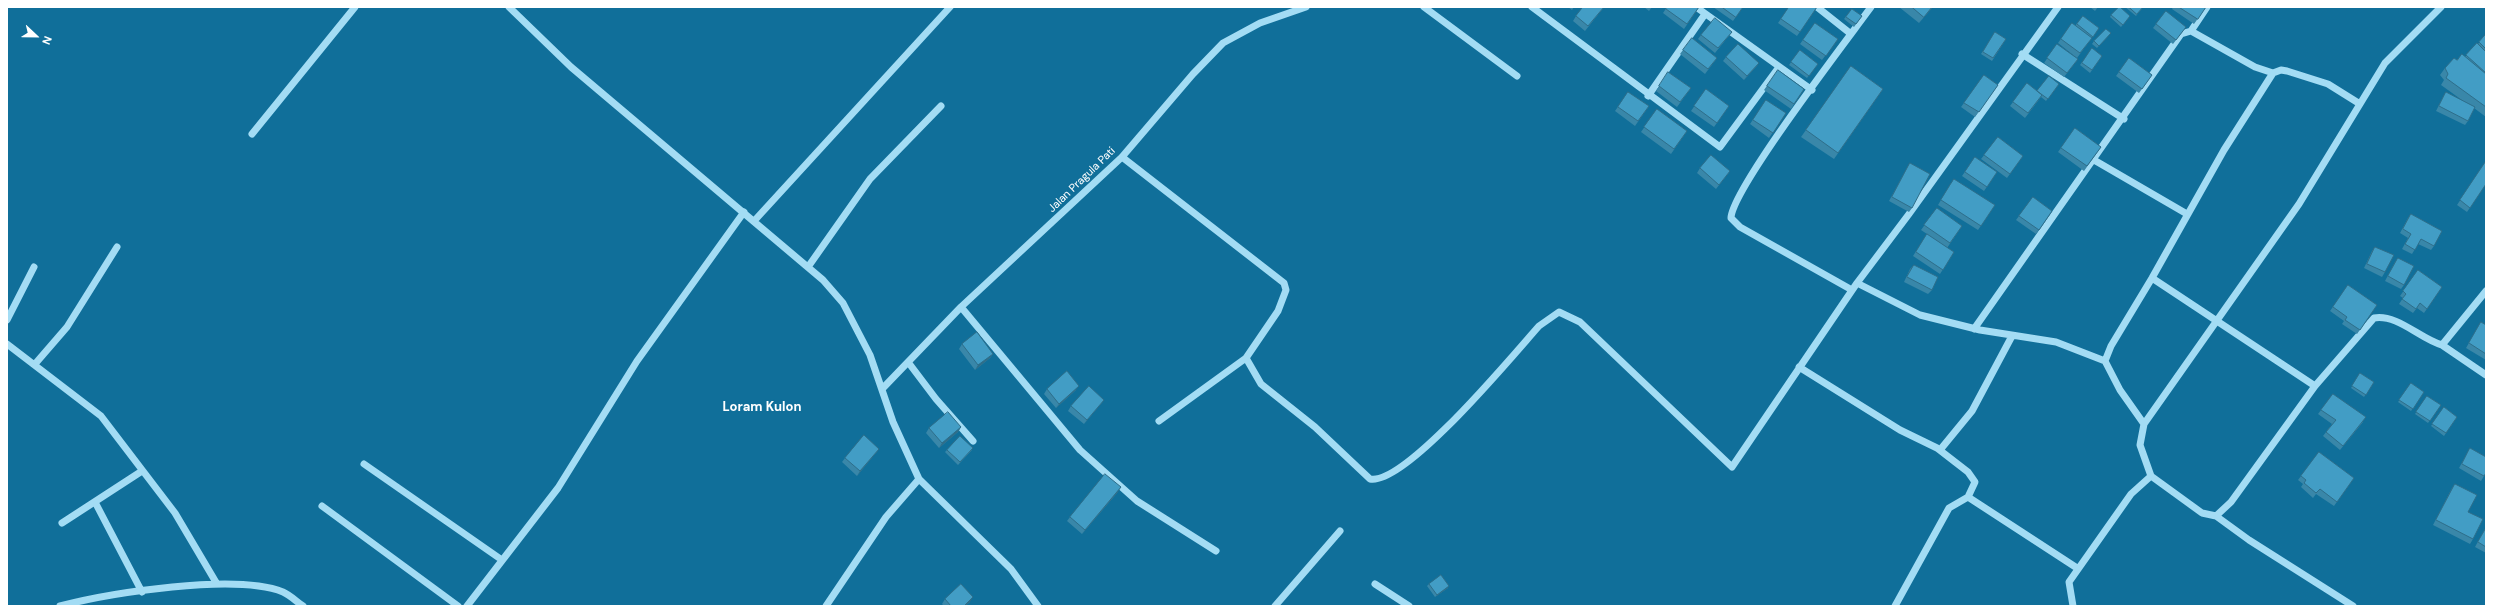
<!DOCTYPE html>
<style>
body{margin:0}
#map{position:relative;width:2493px;height:613px;overflow:hidden;background:#106f9a;font-family:"DM Sans",sans-serif}
canvas{display:block}
.frame{position:absolute;inset:0;border:8px solid #fff;pointer-events:none}
.north{position:absolute;left:16px;top:16px;width:40px;height:40px;-webkit-text-stroke:3px #106f9a;paint-order:stroke;rotate:112deg;font-size:11px;font-weight:700;line-height:16px;text-align:center;color:#fff}
.north::after{content:'';display:block;margin:auto;width:14px;height:18px;background:#fff;clip-path:polygon(50% 0,100% 100%,50% 72%,0 100%)}
</style>
<div id="map">
<canvas width="2493" height="613"></canvas>
<div class="frame"></div>
<div class="north">N</div>
</div>
<script>
const g = document.querySelector('canvas').getContext('2d');
g.lineJoin = 'round';
function stroke(path, color, width, dash) { g.strokeStyle = color; g.lineWidth = width; g.lineCap = dash ? 'butt' : 'round'; g.setLineDash(dash || []); g.stroke(path); }
function paint(path, color) { g.fillStyle = color; g.fill(path, 'evenodd'); }
function write(font, color, halo, rows, align = 'center') {
  g.font = font + ' "DM Sans",sans-serif'; g.lineWidth = 3; g.setLineDash([]); g.textBaseline = 'middle'; g.strokeStyle = halo; g.fillStyle = color; for (const [text, x, y, turn = 0] of rows) {
    g.save(); g.translate(x, y); g.rotate((+turn || 0) * Math.PI / 180); g.textAlign = isNaN(turn) ? turn : align; if (halo) g.strokeText(text, 0, 0); g.fillText(text, 0, 0); g.restore();
  }
}
stroke(new Path2D(`
 M509 7 571 67 823 280 843 303 870 355 893 422 919 479 1011 569 1038 606
 M1424 7 1517 76
 M1532 7 1720 147 1779 67
 M1696 7 1812 90
 M1817 7 1851 34
 M2022 54 2124 119
 M2273 73 2281 70 2287 71 2328 84 2360 104
 M1648 96 1705 14
 M252 134 355 7
 M1122 157 1284 283 1286 290 1278 311 1246 358 1261 384 1315 427 1370 479C1405 486 1513 355 1539 326L1559 312 1580 322 1732 467 1857 283 1909 214 2058 7
 M2094 160 2187 214
 M755 220 950 7
 M808 267 870 179 941 106
 M2152 278 2315 386
 M1857 283 1920 315 1980 330 2056 342 2105 361 2111 346 2152 278 2224 150 2273 73 2255 67 2191 31 2207 7
 M1852 290 1740 227 1731 218C1732 189 1847 40 1871 7
 M961 307 1080 450 1137 501 1216 551
 M7 320 34 267
 M1974 329 2181 34 2191 31
 M7 344 101 416 175 513 217 584
 M2442 345 2486 375
 M2105 361 2120 390 2144 424
 M908 362 936 399 973 441
 M35 364 67 327 117 247
 M1799 367 1900 430 1937 448 1968 472 1975 482 1968 497
 M883 388 961 307 1122 157 1193 74 1223 43 1260 23 1306 7
 M1159 421 1246 358
 M1940 450 1972 411 2012 336
 M364 464 502 560
 M2151 476 2140 445 2144 424 2299 204 2385 63 2441 7
 M95 502 142 592
 M322 506 458 606
 M2216 516 2249 540 2353 606
 M62 523 142 471
 M1375 584 1409 606
 M60 606C110 593 235 573 283 592 290 595 297 602 303 606
 M467 606 558 488 637 361 744 212
 M826 606 886 517 919 479
 M1275 606 1340 531
 M1895 606 1949 508 1968 497 2077 568
 M2073 606 2069 582 2131 494 2151 476 2202 513 2216 516 2231 502 2315 386 2374 318C2398 314 2420 339 2442 345L2486 291`), '#a3dcf4', 7);
paint(new Path2D(`
 M1568 7H1574L1572 10Z
 M1604 7 1585 31 1573 21 1576 16Z
 M1644 7H1652L1649 11Z
 M1667 7H1699L1684 29 1663 13Z
 M1713 7H1743L1733 21Z
 M1789 7H1817L1797 36 1778 23Z
 M1899 7H1933L1919 23Z
 M2090 7H2098L2095 11Z
 M2125 7H2143L2136 16Z
 M2173 7H2206L2194 24 2172 9Z
 M1852 9 1862 16 1854 27 1844 19Z
 M2111 15 2130 16 2121 27 2110 17Z
 M2083 16 2099 28 2091 39 2077 58 2058 43 2072 23 2075 26Z
 M1815 23 1838 39 1822 60 1800 44Z
 M2156 24 2183 31 2173 44 2153 28Z
 M1732 32 1715 53 1698 39 1701 35Z
 M1995 32 2006 39 1992 61 1981 54Z
 M2486 34V117L2474 108 2468 121 2465 125 2436 111 2443 97 2446 92 2466 103 2441 85 2444 80 2440 75 2445 68 2457 60 2465 57 2478 44Z
 M2109 35 2097 48 2092 44 2094 41Z
 M1692 38 1717 58 1705 74 1680 54Z
 M2057 44 2078 59 2064 77 2044 63Z
 M2092 48 2102 56 2090 73 2080 65Z
 M1800 50 1818 64 1807 78 1789 65Z
 M1726 57 1759 63 1756 67 1744 80 1723 61Z
 M2129 58 2152 75 2139 93 2116 76Z
 M1851 66 1883 89 1834 159 1801 137Z
 M1778 70 1804 89 1791 109 1764 90Z
 M1668 72 1691 88 1677 107 1656 91Z
 M1984 75 1998 85 1975 117 1961 107Z
 M2049 76 2059 84 2046 101 2041 97 2025 118 2010 106 2027 83 2037 91Z
 M1706 89 1729 106 1714 127 1691 111Z
 M1628 92 1649 106 1635 126 1615 111Z
 M1766 100 1786 113 1769 138 1750 124Z
 M1657 109 1687 131 1671 154 1641 132Z
 M2075 128 2101 147 2084 171 2058 152Z
 M1998 137 2023 156 2007 178 1981 159Z
 M1975 157 1997 172 1984 191 1962 176Z
 M2486 161V184L2467 212 2457 205Z
 M1910 163 1912 208 1909 212 1889 201 1907 168Z
 M1700 168 1730 171 1716 189 1697 173Z
 M1951 183 1995 205 1978 230 1938 205Z
 M2033 197 2052 211 2036 234 2016 220Z
 M1937 208 1962 226 1947 248 1954 252 1940 274 1913 256 1927 234 1933 238 1921 230Z
 M2411 214 2434 246 2431 250 2418 244 2412 254 2402 249 2408 238 2400 233 2408 218Z
 M2375 247 2385 272 2382 277 2364 268 2372 251Z
 M2398 258 2404 285 2401 289 2385 281 2395 262Z
 M1914 265 1932 290 1928 294 1904 282 1910 269Z
 M2418 270 2442 287 2424 313 2417 308 2413 313 2399 304 2403 298 2400 296Z
 M2348 285 2377 305 2357 334 2342 324 2344 321 2330 311Z
 M2481 322 2486 325V360L2466 348Z
 M962 344 993 354 990 358 975 370 959 349Z
 M2360 373 2374 382 2364 397 2351 388Z
 M2411 383 2424 392 2411 411 2398 402Z
 M1047 389 1076 390 1056 408 1044 394Z
 M2333 394 2363 422 2340 450 2323 436 2332 424 2318 414Z
 M2427 396 2441 405 2428 423 2415 414Z
 M1104 400 1084 424 1068 411 1071 406Z
 M2444 407 2457 417 2444 436 2431 426Z
 M961 427 958 432 939 448 926 433 929 428Z
 M2470 448 2484 476 2481 481 2459 468Z
 M879 449 857 476 842 462 845 458Z
 M947 450H972L958 465 945 452Z
 M2319 452 2354 478 2334 506 2316 494 2313 498 2301 487 2303 484 2298 480Z
 M2455 484 2468 512 2473 539 2470 544 2433 525 2452 488Z
 M1118 492 1082 534 1067 521 1070 517Z
 M2486 527V553L2475 547Z
 M1429 584 1448 588 1435 597 1427 586Z
 M945 599 970 602 965 606H944L942 604Z`), '#3987a9');
paint(new Path2D(`
 M1932 7H1933L1919 23 1924 17Z
 M1759 63 1756 67 1744 80 1747 76Z
 M993 354 990 358 975 370 978 365Z
 M1079 386 1076 390 1056 408 1059 404Z
 M1104 400 1101 404 1084 424 1087 420Z
 M961 427 958 432 939 448 942 443Z
 M879 449 876 453 857 476 860 471Z
 M1121 487 1118 492 1082 534 1085 530Z
 M1449 586 1448 588 1435 597 1437 595Z
 M973 597 970 602 965 606H964Z`), '#2e6e8a');
const building = new Path2D(`
 M1583 7H1604L1588 26 1576 16Z
 M1667 7H1699L1687 24 1666 9Z
 M1722 7H1743L1736 17Z
 M1789 7H1817L1800 32 1781 19Z
 M1912 7H1932L1924 17Z
 M2119 7H2120L2130 16 2123 25 2111 15Z
 M2129 7H2143L2137 14Z
 M2179 7H2206L2198 19Z
 M1852 9 1862 16 1856 24 1846 17Z
 M2166 11 2186 27 2176 40 2156 24Z
 M2083 16 2099 28 2093 37 2077 24Z
 M1715 18 1732 32 1718 48 1701 35Z
 M1815 23 1838 39 1826 56 1803 40Z
 M2072 23 2092 38 2080 53 2061 39Z
 M2106 29 2111 33 2099 46 2094 41Z
 M1995 32 2006 39 1993 58 1983 52Z
 M2486 34V49L2479 42Z
 M1692 38 1717 58 1708 69 1683 50Z
 M2477 43 2486 52V73L2466 55Z
 M1738 44 1759 63 1747 76 1726 57Z
 M2057 44 2078 59 2067 73 2047 58Z
 M2092 48 2102 56 2092 70 2082 63Z
 M1800 50 1818 64 1809 76 1791 62Z
 M2462 54 2486 74V107L2446 78 2448 74 2445 68 2454 58 2457 60Z
 M2129 58 2152 75 2142 89 2119 72Z
 M1851 66 1883 89 1838 153 1806 130Z
 M1778 70 1804 89 1794 104 1767 86Z
 M1668 72 1691 88 1680 102 1659 86Z
 M1984 75 1998 85 1979 112 1964 103Z
 M2049 76 2059 84 2048 99 2037 91Z
 M2027 83 2042 95 2028 113 2013 102Z
 M1706 89 1729 106 1717 123 1694 106Z
 M1628 92 1649 106 1638 121 1618 107Z
 M2446 92 2475 107 2468 121 2439 106Z
 M1766 100 1786 113 1773 133 1753 120Z
 M1657 109 1687 131 1674 149 1644 127Z
 M2075 128 2101 147 2087 166 2061 148Z
 M1998 137 2023 156 2010 174 1984 155Z
 M1711 155 1730 171 1719 185 1700 168Z
 M1975 157 1997 172 1987 187 1965 172Z
 M2486 161V184L2470 208 2460 200Z
 M1910 163 1930 174 1912 208 1892 197Z
 M1954 179 1995 205 1981 226 1941 200Z
 M2033 197 2052 211 2039 230 2019 216Z
 M1937 208 1962 226 1950 243 1924 225Z
 M2411 214 2442 231 2434 246 2421 239 2415 250 2405 244 2411 234 2403 229Z
 M1927 234 1954 252 1943 270 1916 252Z
 M2375 247 2394 255 2385 272 2367 264Z
 M2398 258 2414 266 2404 285 2388 276Z
 M1914 265 1938 277 1932 290 1907 277Z
 M2418 270 2442 287 2427 309 2420 303 2416 309 2402 299 2406 294 2403 291Z
 M2348 285 2377 305 2360 330 2345 320 2347 317 2333 307Z
 M2481 322 2486 325V354L2469 343Z
 M977 332 993 354 978 365 962 344Z
 M1067 371 1079 386 1059 404 1047 389Z
 M2360 373 2374 382 2366 395 2352 386Z
 M2411 383 2424 392 2413 409 2399 400Z
 M1089 386 1104 400 1087 420 1071 406Z
 M2333 394 2366 417 2343 446 2326 432 2336 420 2321 410Z
 M2427 396 2441 405 2430 421 2416 412Z
 M2444 407 2457 417 2446 433 2432 424Z
 M948 412 961 427 942 443 929 428Z
 M864 435 879 449 860 471 845 458Z
 M960 436 973 448 960 462 947 450Z
 M2470 448 2486 457V473L2484 476 2462 464Z
 M2319 452 2354 478 2337 502 2320 489 2316 493 2304 483 2306 480 2301 476Z
 M1105 474 1121 487 1085 530 1070 517Z
 M2455 484 2477 495 2468 512 2483 519 2473 539 2436 520Z
 M2486 528V547L2478 542Z
 M1441 575 1449 586 1437 595 1429 584Z
 M961 584 973 597 964 606H951L945 599Z`);
paint(building, '#429dc5');
stroke(building, '#2e6e8a', 1);
write('11px', '#fff', '#106f9a', [
 ["Jalan Pragula Pati",1082,180,-44]
]);
write('bold 13px', '#fff', '#106f9a', [
 ["Loram Kulon",762,408]
]);
</script>
